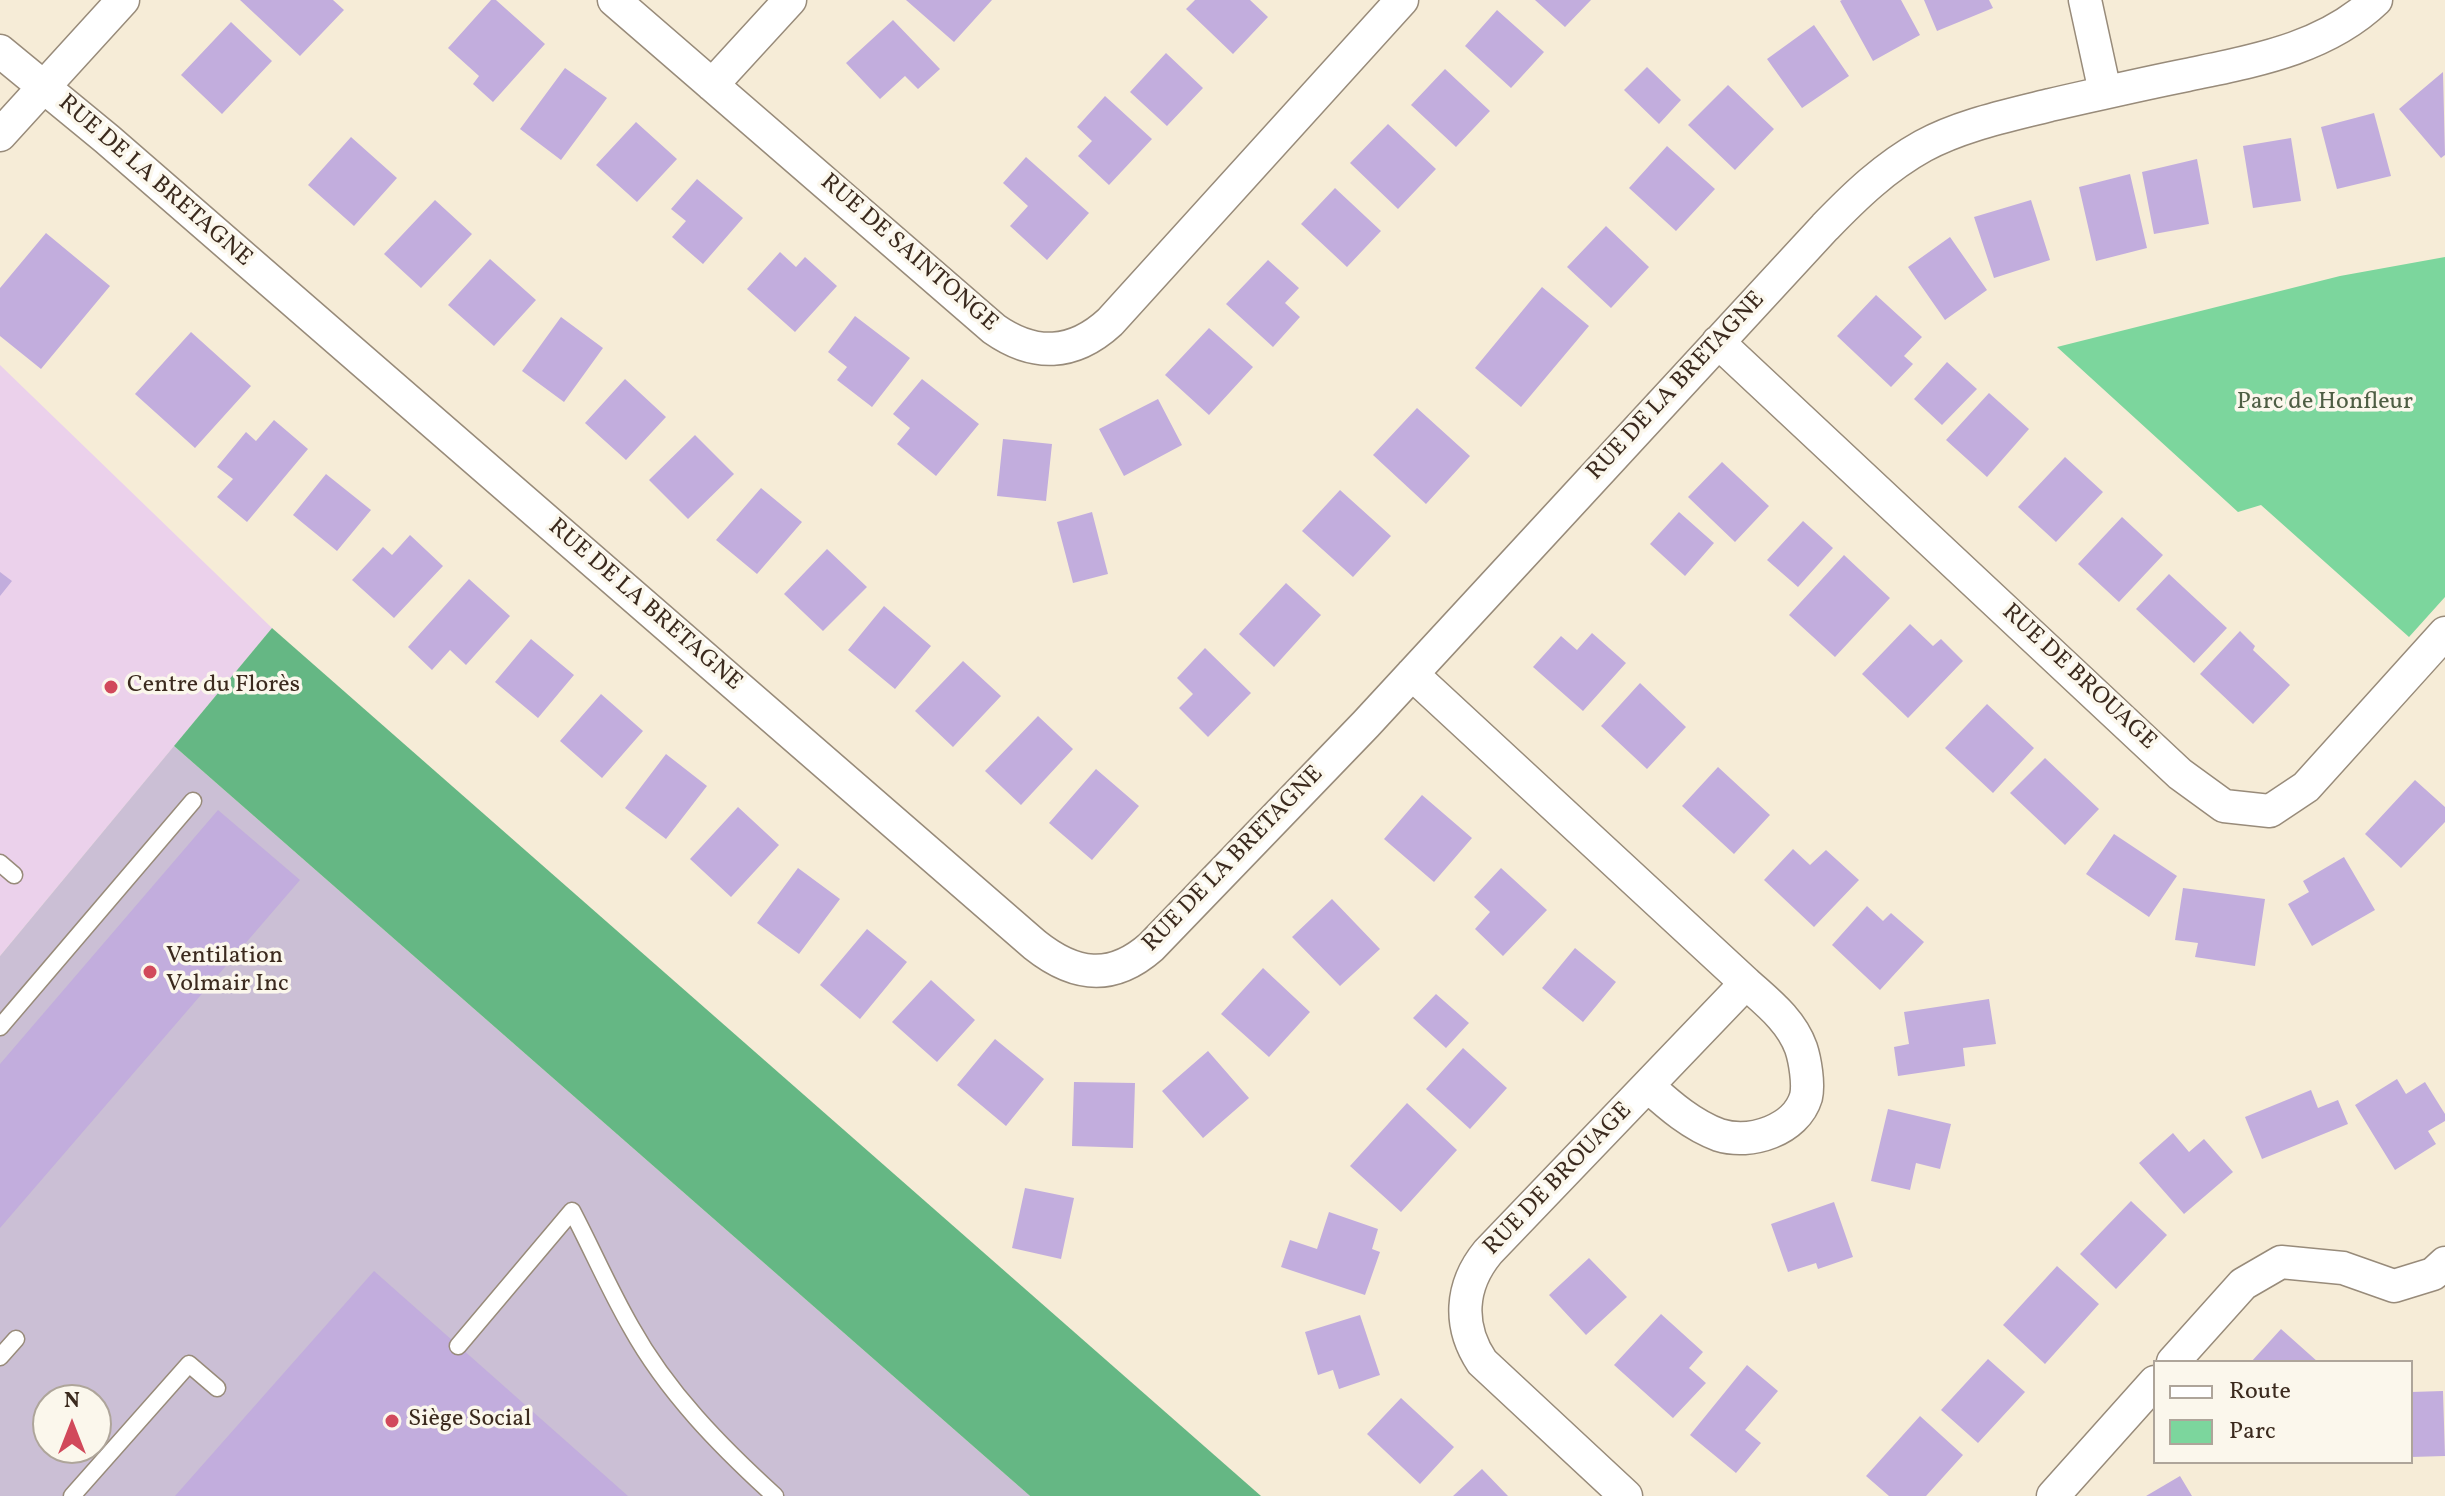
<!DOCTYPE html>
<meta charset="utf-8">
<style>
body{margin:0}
#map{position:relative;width:2445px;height:1496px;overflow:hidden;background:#f6ecd7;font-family:Vollkorn,serif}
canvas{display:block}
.legend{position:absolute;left:2153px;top:1360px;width:260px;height:104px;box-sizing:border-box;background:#fbf7ec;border:2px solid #aea59a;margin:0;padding:10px 14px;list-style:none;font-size:24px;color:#3b2a1e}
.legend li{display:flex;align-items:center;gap:16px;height:40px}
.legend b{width:40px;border:2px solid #aea59a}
.north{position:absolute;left:32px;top:1384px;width:80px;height:80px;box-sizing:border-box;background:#fbf7ec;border:2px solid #aea59a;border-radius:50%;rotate:0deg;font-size:22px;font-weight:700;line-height:32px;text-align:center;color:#3b2a1e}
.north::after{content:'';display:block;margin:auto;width:28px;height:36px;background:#d1495b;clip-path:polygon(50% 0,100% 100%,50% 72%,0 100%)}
</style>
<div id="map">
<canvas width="2445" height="1496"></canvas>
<ul class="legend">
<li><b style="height:10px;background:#fff"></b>Route</li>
<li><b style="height:22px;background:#7cd69d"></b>Parc</li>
</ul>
<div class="north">N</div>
</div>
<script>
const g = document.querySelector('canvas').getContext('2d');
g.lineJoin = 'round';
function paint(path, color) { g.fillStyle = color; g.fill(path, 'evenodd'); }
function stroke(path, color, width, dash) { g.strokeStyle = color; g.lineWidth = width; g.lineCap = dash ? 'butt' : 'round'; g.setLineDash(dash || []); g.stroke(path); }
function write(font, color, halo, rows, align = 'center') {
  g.font = font + ' Vollkorn,serif'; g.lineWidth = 7; g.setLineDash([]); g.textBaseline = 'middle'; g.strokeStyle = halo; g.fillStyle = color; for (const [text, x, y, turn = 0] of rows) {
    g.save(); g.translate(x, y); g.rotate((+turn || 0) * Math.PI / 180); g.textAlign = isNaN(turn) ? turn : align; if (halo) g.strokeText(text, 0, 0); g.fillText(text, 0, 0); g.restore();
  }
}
paint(new Path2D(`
 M0 365 272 628 0 956Z`), '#ebd1eb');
paint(new Path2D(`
 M174 746 1030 1496H0V956ZM48 1400H96V1448H48Z`), '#cbbfd5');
paint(new Path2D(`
 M2445 257V597L2409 637 2261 505 2238 512 2057 347 2340 276Z`), '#7cd69d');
paint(new Path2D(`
 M272 628 1261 1496H1030L174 746Z`), '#65b784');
paint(new Path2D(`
 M240 0H333L344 10 300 56Z
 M491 0H496L545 44 493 102 473 84 479 76 448 48Z
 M906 0H992L954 42Z
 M1195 0H1250L1268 17 1233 54 1186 9Z
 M1535 0H1591L1565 27Z
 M1842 0H1901L1920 35 1873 61 1840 1Z
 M1924 0H1989L1993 8 1937 31Z
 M1497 10 1544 52 1511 88 1465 46Z
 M893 20 940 69 918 89 905 76 880 99 846 63Z
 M231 22 272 61 222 114 181 75Z
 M1814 25 1849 76 1802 108 1767 59Z
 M1166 53 1203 88 1167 126 1130 92Z
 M1647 67 1681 100 1659 124 1624 90Z
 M565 68 607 98 561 160 520 129Z
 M1445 69 1490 111 1456 147 1411 105Z
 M2443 72 2445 155 2441 158 2399 109Z
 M1728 85 1774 129 1735 170 1688 125Z
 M1105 96 1152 139 1109 185 1078 156 1092 141 1077 127Z
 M2374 113 2391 176 2337 189 2321 127Z
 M636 122 677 159 637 202 596 165Z
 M1388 124 1436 169 1398 209 1350 163Z
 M351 137 397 178 354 226 308 185Z
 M2291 138 2301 201 2253 208 2243 146Z
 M1667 146 1715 189 1676 231 1629 188Z
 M1026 157 1089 213 1047 260 1010 226 1028 206 1003 183Z
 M2197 159 2209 224 2154 234 2142 172Z
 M2130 174 2147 248 2096 261 2079 187Z
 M697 179 743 218 703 264 672 237 686 221 671 209Z
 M1335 188 1381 231 1347 267 1301 224Z
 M435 200 472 234 421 288 384 254Z
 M2031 200 2050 260 1994 278 1974 217Z
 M1606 226 1649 267 1611 308 1567 267Z
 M46 233 110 286 41 369 0 336V288Z
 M1950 237 1987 290 1945 320 1908 267Z
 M780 252 796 267 805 257 837 286 795 332 747 289Z
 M490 259 536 300 494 346 448 305Z
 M1268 260 1299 288 1285 303 1300 317 1273 347 1226 304Z
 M1542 287 1589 326 1521 407 1475 368Z
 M1876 295 1922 337 1904 356 1913 364 1891 387 1837 336Z
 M855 316 910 358 872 407 837 380 847 367 828 352Z
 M561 317 603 348 564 402 522 371Z
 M1209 328 1253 367 1209 415 1165 375Z
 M191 332 251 386 195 448 135 394Z
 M1947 362 1977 389 1942 425 1914 399Z
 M625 379 666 417 626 460 585 423Z
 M922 379 979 424 936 476 897 444 910 428 893 414Z
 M1989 393 2029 429 1987 477 1946 440Z
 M1158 399 1182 445 1124 476 1099 429Z
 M1417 408 1470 456 1426 504 1373 455Z
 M274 420 308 449 247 522 217 497 233 479 217 467 246 432 256 441Z
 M695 435 734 474 688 519 649 480Z
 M1003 439 1052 444 1046 501 997 496Z
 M2065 457 2103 492 2056 542 2018 507Z
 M1722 462 1769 506 1735 542 1688 497Z
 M326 474 371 510 337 551 293 515Z
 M761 488 802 522 757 574 716 540Z
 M1340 490 1391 536 1353 577 1302 531Z
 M1092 512 1108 574 1073 583 1057 522Z
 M1679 512 1714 543 1685 576 1650 544Z
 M2122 517 2163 555 2119 602 2078 564Z
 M1803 521 1833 548 1798 587 1767 560Z
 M410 535 443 566 394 618 352 580 383 547 392 555Z
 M827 549 867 587 823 631 784 594Z
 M1844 555 1890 598 1835 657 1789 615Z
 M0 572 12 581 0 596Z
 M2169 574 2227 628 2194 663 2136 609Z
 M469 579 510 616 466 665 450 650 432 670 408 647Z
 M1286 583 1321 615 1274 667 1239 634Z
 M884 606 931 646 895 689 848 650Z
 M1910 624 1933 646 1941 639 1963 661 1908 718 1862 674Z
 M2240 631 2255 646 2253 650 2290 685 2253 724 2200 674Z
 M1592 633 1626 663 1583 711 1533 667 1561 636 1577 650Z
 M531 639 574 675 538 718 495 682Z
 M1205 648 1251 693 1208 737 1179 708 1193 694 1177 678Z
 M963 661 1001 696 953 747 915 711Z
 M1640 683 1686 727 1647 769 1601 726Z
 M601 694 643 731 602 778 560 741Z
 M1987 704 2034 748 1993 793 1945 748Z
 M1038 716 1073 749 1021 805 985 771Z
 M666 754 707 786 666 839 625 808Z
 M2045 758 2099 809 2065 845 2010 793Z
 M1718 767 1770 815 1734 854 1682 806Z
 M1096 769 1139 806 1092 860 1049 823Z
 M2415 780 2445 807V822L2401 868 2365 834Z
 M1422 795 1472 838 1434 882 1384 839Z
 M738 807 779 845 731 897 690 859Z
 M218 810 300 880 0 1228V1064Z
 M2114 834 2177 876 2149 917 2086 874Z
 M1793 849 1810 865 1826 850 1859 880 1814 927 1764 880Z
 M2344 857 2375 910 2312 946 2288 904 2309 892 2303 881Z
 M798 868 840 899 799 954 757 923Z
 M1501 868 1547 910 1503 956 1475 929 1490 912 1474 897Z
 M2183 888 2265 899 2255 966 2195 957 2198 943 2175 940Z
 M1332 899 1380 949 1340 986 1292 937Z
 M1867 906 1883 921 1891 913 1924 942 1880 990 1832 945Z
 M867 929 907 962 860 1019 820 985Z
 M1575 948 1616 982 1583 1022 1542 988Z
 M1263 968 1310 1012 1269 1057 1221 1014Z
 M931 980 975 1020 937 1062 892 1022Z
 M1436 994 1469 1023 1446 1048 1413 1018Z
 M1989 999 1996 1044 1963 1048 1965 1066 1898 1076 1894 1047 1909 1044 1904 1012Z
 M995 1039 1044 1079 1006 1126 957 1085Z
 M1463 1048 1507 1088 1470 1129 1426 1089Z
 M1208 1051 1249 1098 1203 1138 1162 1091Z
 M2397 1079 2406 1094 2425 1082 2445 1114V1121L2428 1131 2436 1144 2395 1170 2355 1105Z
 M1074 1082 1135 1083 1133 1148 1072 1146Z
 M2311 1090 2318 1108 2338 1100 2348 1124 2262 1159 2245 1117Z
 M1407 1103 1457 1150 1401 1212 1350 1166Z
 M1888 1109 1951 1124 1940 1169 1916 1163 1910 1190 1871 1181Z
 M2173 1133 2189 1152 2204 1139 2233 1172 2184 1214 2139 1163Z
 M1025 1188 1074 1198 1061 1259 1012 1248Z
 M2131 1201 2167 1235 2116 1289 2080 1254Z
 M1834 1202 1853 1257 1818 1269 1816 1263 1788 1272 1771 1224Z
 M1329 1212 1378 1229 1372 1249 1380 1252 1365 1295 1281 1267 1290 1240 1317 1249Z
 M1589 1258 1627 1297 1586 1335 1549 1295Z
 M2057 1266 2099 1304 2045 1364 2003 1325Z
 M374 1271 628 1496H175Z
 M1661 1314 1703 1352 1689 1368 1706 1383 1673 1418 1614 1365Z
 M1360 1315 1380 1375 1339 1389 1333 1370 1318 1375 1305 1332Z
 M2281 1329 2318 1362H2251Z
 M1988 1359 2025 1392 1978 1443 1941 1410Z
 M1747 1365 1778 1391 1745 1430 1761 1443 1736 1473 1690 1435Z
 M2443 1391 2445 1456 2411 1457V1392Z
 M1401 1398 1454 1447 1420 1484 1367 1434Z
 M1920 1416 1963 1455 1926 1496H1889L1866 1476Z
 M1482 1469 1508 1496H1453Z
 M2180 1476 2192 1496H2146Z`), '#c2addd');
const lane = new Path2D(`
 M0 863 14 875
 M0 1027 193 801
 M458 1346 572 1211C592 1249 609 1289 631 1327 667 1392 720 1446 775 1496
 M0 1357 16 1339
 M72 1496 189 1364 217 1388`);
const street = new Path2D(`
 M614 0 994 329C1034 357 1073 356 1110 322L1402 0
 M2085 0 2105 92
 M0 51 107 139 1035 945C1074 976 1111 982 1151 947L1366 724 1825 227C1855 196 1885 167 1923 146 1962 125 2007 116 2050 105 2095 95 2141 84 2187 75 2253 61 2325 49 2376 0
 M712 85 790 0
 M0 135 123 0
 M1718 342 2180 774 2224 806 2270 811 2306 787 2445 633
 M1412 674 1746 983 1488 1252C1460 1286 1458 1326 1482 1362L1626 1496
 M1649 1087C1670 1106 1692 1125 1719 1135 1751 1145 1796 1130 1806 1097 1809 1084 1805 1060 1801 1048 1791 1020 1767 1002 1746 983
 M2173 1362 2243 1284 2281 1262 2343 1268 2394 1286 2433 1274 2445 1263
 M2053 1496 2155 1382`);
stroke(lane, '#988b7a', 19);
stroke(street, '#988b7a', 35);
stroke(lane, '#fff', 16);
stroke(street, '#fff', 32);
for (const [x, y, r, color] of [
 [111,687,8,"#d1495b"],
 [150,972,8,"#d1495b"],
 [392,1421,8,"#d1495b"]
]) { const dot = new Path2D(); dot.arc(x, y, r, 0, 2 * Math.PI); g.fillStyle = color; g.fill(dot); stroke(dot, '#fbf7ec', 3); }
write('24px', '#3b2a1e', '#fbf7ec', [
 ["RUE DE LA BRETAGNE",154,182,41],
 ["RUE DE SAINTONGE",908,254,41],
 ["RUE DE LA BRETAGNE",1677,387,-47],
 ["RUE DE LA BRETAGNE",644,606,41],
 ["RUE DE BROUAGE",2078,678,43],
 ["RUE DE LA BRETAGNE",1234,860,-46],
 ["RUE DE BROUAGE",1559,1180,-46]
]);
write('24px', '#4e5e44', '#fbf7ec', [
 ["Parc de Honfleur",2325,404]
]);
write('24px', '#3b2a1e', '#fbf7ec', [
 ["Centre du Florès",127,687],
 ["Ventilation",166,958],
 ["Volmair Inc",166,986],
 ["Siège Social",408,1421]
], 'left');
</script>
